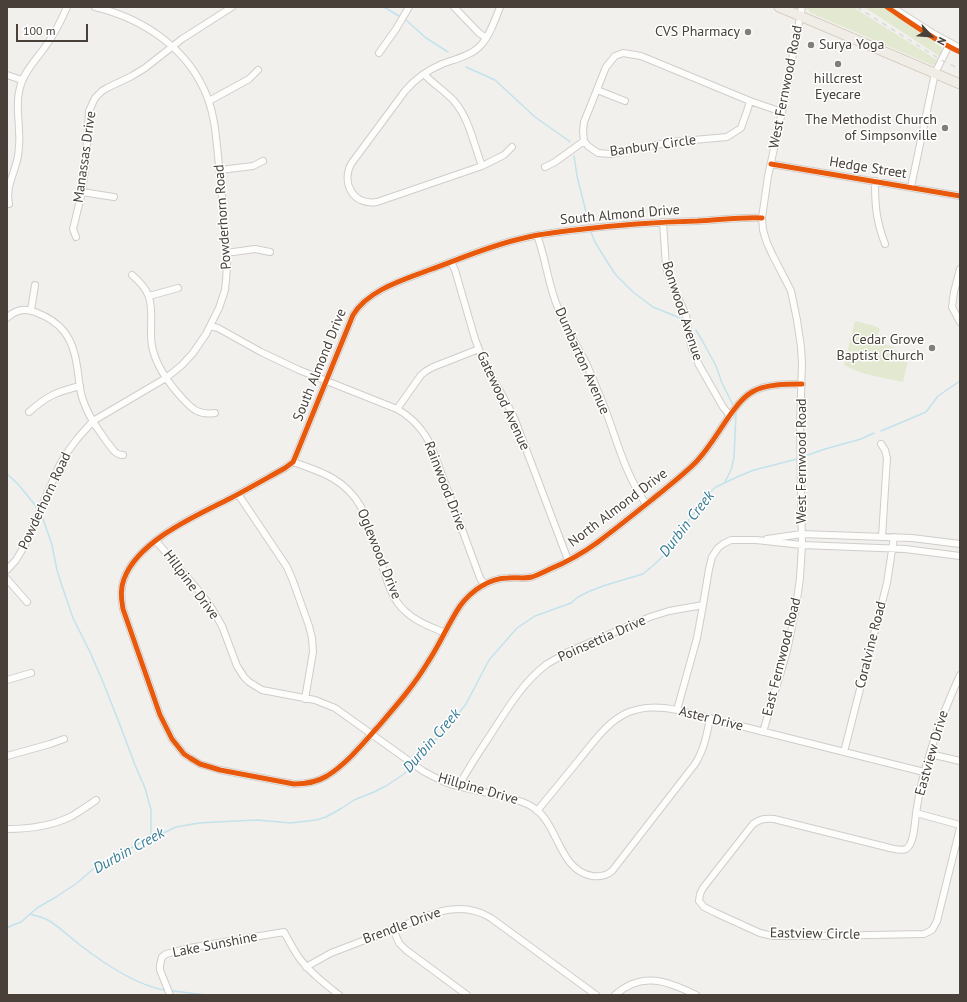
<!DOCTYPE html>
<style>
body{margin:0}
#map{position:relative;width:967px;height:1002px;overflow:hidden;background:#f2f0ed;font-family:"PT Sans",sans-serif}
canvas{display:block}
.frame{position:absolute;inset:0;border:8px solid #484039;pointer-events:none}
.north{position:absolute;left:911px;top:16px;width:40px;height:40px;-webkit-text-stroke:3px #fff;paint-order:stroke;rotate:116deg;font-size:11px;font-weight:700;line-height:16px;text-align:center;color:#484039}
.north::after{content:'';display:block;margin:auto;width:14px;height:18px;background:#484039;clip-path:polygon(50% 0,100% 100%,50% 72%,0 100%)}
.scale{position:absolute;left:16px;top:24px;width:72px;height:18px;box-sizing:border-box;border:2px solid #484039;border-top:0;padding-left:5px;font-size:12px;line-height:14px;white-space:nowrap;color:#484039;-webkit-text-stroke:3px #fff;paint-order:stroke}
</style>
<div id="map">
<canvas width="967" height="1002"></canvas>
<div class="frame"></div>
<div class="north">N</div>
<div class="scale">100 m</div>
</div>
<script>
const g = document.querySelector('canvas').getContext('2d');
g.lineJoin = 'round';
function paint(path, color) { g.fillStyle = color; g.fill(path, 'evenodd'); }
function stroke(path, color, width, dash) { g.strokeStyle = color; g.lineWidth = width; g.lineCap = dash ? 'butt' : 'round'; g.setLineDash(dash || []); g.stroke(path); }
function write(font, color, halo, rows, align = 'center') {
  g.font = font + ' "PT Sans",sans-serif'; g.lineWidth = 3; g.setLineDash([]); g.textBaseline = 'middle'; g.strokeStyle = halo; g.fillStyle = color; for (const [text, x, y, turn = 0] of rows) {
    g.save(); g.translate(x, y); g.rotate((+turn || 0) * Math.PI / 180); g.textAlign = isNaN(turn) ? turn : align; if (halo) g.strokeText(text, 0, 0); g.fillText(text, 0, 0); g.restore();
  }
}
paint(new Path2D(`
 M807 7H853L937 60 936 64 932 65 811 13 807 9Z
 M864 7H884L941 44C942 48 943 52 939 56Z
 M855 321 875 326 880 329 876 341 893 347 894 350 909 357 903 382C883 378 862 375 844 365Z`), '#e3e9d0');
stroke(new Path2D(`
 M384 7 399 16
 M406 20 426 38 448 52
 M466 67 495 80 535 117 569 141 570 142
 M574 156 577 176 589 224
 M590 230 595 242 603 255 613 271 617 276 633 292 653 307 680 318 684 321
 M696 330 703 342 716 366 722 383 733 405
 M881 431 926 412 938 396 960 381
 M805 456 825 449 861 439 874 433
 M7 474 18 484 35 505 37 509
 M725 482 731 470 734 458 736 413
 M42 516 52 545 57 570 62 586 73 618 90 652 103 682 120 725 135 765 145 788 151 810V837
 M415 762 455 718 466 704 489 660 517 628 535 616 571 603 578 597 590 591 606 585 643 574 655 564 670 549 685 525 711 491 716 487 737 477 754 470 797 459
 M30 914C36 916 42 917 48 920 58 926 70 937 80 945 102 962 136 985 164 990
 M7 928 13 925 21 922 37 908 56 897 77 883 92 870 105 861 120 854 151 837H155L176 827 199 823 235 821 258 820 290 823 316 820 326 817 342 808 354 800 374 792 386 786 404 774 413 765
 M173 991 206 995`), '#c2e2ec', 1.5);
const street = new Path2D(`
 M454 7 479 33 486 38
 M500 7C495 20 490 35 481 45 471 56 455 59 442 64 428 70 415 79 405 91L351 164C341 184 354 206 377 202L482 166 504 155 512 147
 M892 7 934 34 960 48
 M379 53 396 29 409 7
 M623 53 641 56 750 101 747 111 741 128 727 137 671 142 611 154 598 153 588 146 584 141 583 131 584 122 606 67 615 56Z
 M424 74C433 84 445 91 454 101 469 118 474 145 482 166
 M7 75 22 80
 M597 90 625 101
 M209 101 249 79 258 70
 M750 101 782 112
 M771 164 960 196
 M545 167 555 162 584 141
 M220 170 253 166 263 161
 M875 181C875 206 876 220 885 244
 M911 187 935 73 950 43
 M82 192 114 197
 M9 204C5 187 15 173 18 156 19 148 20 140 19 132 19 119 16 105 19 92 22 74 34 62 45 47 54 35 61 21 67 7
 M762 218C741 217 719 220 698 221 657 222 616 225 575 230 558 232 540 234 524 238 491 245 460 259 429 270 403 280 368 290 353 315L296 455 293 462 285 468C267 478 248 489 229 499 195 516 138 541 124 579 120 589 121 599 123 609L160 715 172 739 184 754 190 758 200 764 220 770 294 784C306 784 317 782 327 776 346 764 361 746 376 729 395 707 413 687 428 662 440 644 448 624 460 606 471 591 489 578 508 578 516 577 524 579 532 577 538 575 544 572 550 569 567 562 583 553 598 542 618 527 639 510 659 494 671 484 684 474 695 463 710 448 720 428 733 411 738 404 745 396 752 392 765 384 787 384 802 384
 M663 222 666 267 672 285 686 315 690 341 692 349 699 365 723 407 730 416
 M537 235C546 259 548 285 558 308 566 328 577 346 587 365 592 377 597 389 602 401 616 436 624 473 646 504
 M76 237 73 229 82 192 86 162 89 111 95 98 102 91 107 88 132 76 145 68 182 39 232 7
 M226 253 255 249 270 252
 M451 262 455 270 475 339C478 347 481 355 484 362 494 382 506 400 515 420L568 560
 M960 269 954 292 952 307 960 322
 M132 275C139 281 146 288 149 297 154 313 149 330 152 346 156 367 169 384 183 399 187 403 191 408 197 411 203 414 208 414 215 413
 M149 296 178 288
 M31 310 35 285
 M7 318C15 310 25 308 35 312 62 322 73 338 77 366 79 377 79 387 82 397 87 414 97 428 107 442 112 448 115 455 123 455
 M210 326 218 328 261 352 299 370 397 409C413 418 424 430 432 448L480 578 484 584
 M397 409 421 375 426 371 433 367 479 349
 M29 412C47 396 56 392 80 386
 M881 444 885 450 887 458 882 537
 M293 462C322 472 345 479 361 507 367 525 373 542 380 559 386 577 391 599 405 611 416 622 432 627 445 633
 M238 494 287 567 293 581 309 626 312 638 313 652 305 699
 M767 539 802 534 912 538 960 544
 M156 541 199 591 211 607 222 626 237 666 244 677 249 682 262 690 315 700 335 708 423 771C432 776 441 781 450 784 466 788 482 792 498 795 511 799 526 801 537 810 559 829 560 870 592 876 599 877 606 876 612 871L695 764C704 750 707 734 710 718
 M7 570 16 560 25 545 60 464 66 454 77 439 93 421 166 378 182 365 193 353 206 334 219 308 225 290 226 280 227 265C225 229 222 193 218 156 216 137 215 118 208 99 190 50 145 19 95 7
 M7 579 27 602
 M960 675C940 719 923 765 916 813L960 825
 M7 680 31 673
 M677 710 697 638 703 605
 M763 732 787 651 796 607 800 578 802 545 801 490 800 426 802 364 801 347 797 320 791 291 787 283 773 256 767 243 763 230 762 218 768 176 782 112 802 7
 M844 752 887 583 894 537
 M930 754 960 761
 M7 756 50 744 64 739
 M459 786C468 768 480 751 491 734 507 709 523 682 547 664 554 660 561 656 568 652L650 617 669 611 703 605 709 569 712 557 718 548 723 544 731 540H756L802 545 905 549 960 556
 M537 811C551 794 565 777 578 761 593 743 607 721 629 712 645 706 660 707 677 710L924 772
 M916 813C915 822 914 845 906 849 901 851 895 849 890 848L774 819C765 818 760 819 753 824L703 888 700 894 699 901 704 907 716 913 760 933 773 936H819L924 934 932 930 937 921 960 828
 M7 829C29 829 52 826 72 816 80 811 88 806 96 800
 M393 929 399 943 406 950 467 995
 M306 967 331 953 438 912C456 907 475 908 491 918L596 995
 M170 995 160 970V965L162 957 166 954 189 948 284 932C289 941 294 951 300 959 311 973 325 984 339 995
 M615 995C642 971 668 981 696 995`);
const primary = new Path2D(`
 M779 7 960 84`);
stroke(street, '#d0cdcb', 8);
stroke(primary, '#d3c8bc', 11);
stroke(street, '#fdfdfc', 6);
stroke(primary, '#f0ece6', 9);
stroke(new Path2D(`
 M857 7 941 60 960 69`), '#dadad9', 1.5, [5, 5]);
stroke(new Path2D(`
 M887 7C911 23 934 40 960 52
 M771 164 960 196
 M762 218C741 217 719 220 698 221 657 222 616 225 575 230 558 232 540 234 524 238 491 245 460 259 429 270 403 280 368 290 353 315L296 455 293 462 285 468C267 478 248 489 229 499 195 516 138 541 124 579 120 589 121 599 123 609L160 715 172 739 184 754 190 758 200 764 220 770 294 784C306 784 317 782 327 776 346 764 361 746 376 729 395 707 413 687 428 662 440 644 448 624 460 606 471 591 489 578 508 578 516 577 524 579 532 577 538 575 544 572 550 569 567 562 583 553 598 542 618 527 639 510 659 494 671 484 684 474 695 463 710 448 720 428 733 411 738 404 745 396 752 392 765 384 787 384 802 384`), '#e8590c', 5);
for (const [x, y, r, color] of [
 [748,32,4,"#847e78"],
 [811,45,4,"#847e78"],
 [838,64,4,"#847e78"],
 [945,128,4,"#847e78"],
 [932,348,4,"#847e78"]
]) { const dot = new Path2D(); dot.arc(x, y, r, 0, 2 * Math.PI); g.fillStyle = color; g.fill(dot); stroke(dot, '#fff', 1.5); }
write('14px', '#484039', '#fff', [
 ["CVS Pharmacy",740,32],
 ["Surya Yoga",819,45,"left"],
 ["hillcrest",838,79,"center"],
 ["Eyecare",838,95,"center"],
 ["The Methodist Church",937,120],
 ["of Simpsonville",937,136],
 ["Cedar Grove",924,340],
 ["Baptist Church",924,356]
], 'right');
write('14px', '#484039', '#fff', [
 ["West Fernwood Road",786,87,-79],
 ["Banbury Circle",653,146,-8],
 ["Manassas Drive",85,157,-82],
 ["Hedge Street",868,168,9],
 ["South Almond Drive",620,215,-5],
 ["Powderhorn Road",223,217,-94],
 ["Bonwood Avenue",682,311,72],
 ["Dumbarton Avenue",582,361,66],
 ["South Almond Drive",320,365,-68],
 ["Gatewood Avenue",503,401,65],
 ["West Fernwood Road",802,461,-90],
 ["Rainwood Drive",445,486,69],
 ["Powderhorn Road",45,501,-65],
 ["North Almond Drive",618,508,-37],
 ["Oglewood Drive",379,554,68],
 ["Hillpine Drive",191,585,53],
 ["Poinsettia Drive",602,639,-24],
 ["Coralvine Road",871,645,-76],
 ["East Fernwood Road",782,657,-76],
 ["Aster Drive",711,719,14],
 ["Eastview Drive",932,753,-74],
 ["Hillpine Drive",478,789,16],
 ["Brendle Drive",402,926,-20],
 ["Eastview Circle",815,934,1],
 ["Lake Sunshine",215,945,-11]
]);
write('italic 15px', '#357b94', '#fff', [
 ["Durbin Creek",687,524,-52],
 ["Durbin Creek",432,741,-49],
 ["Durbin Creek",129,851,-29]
]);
</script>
